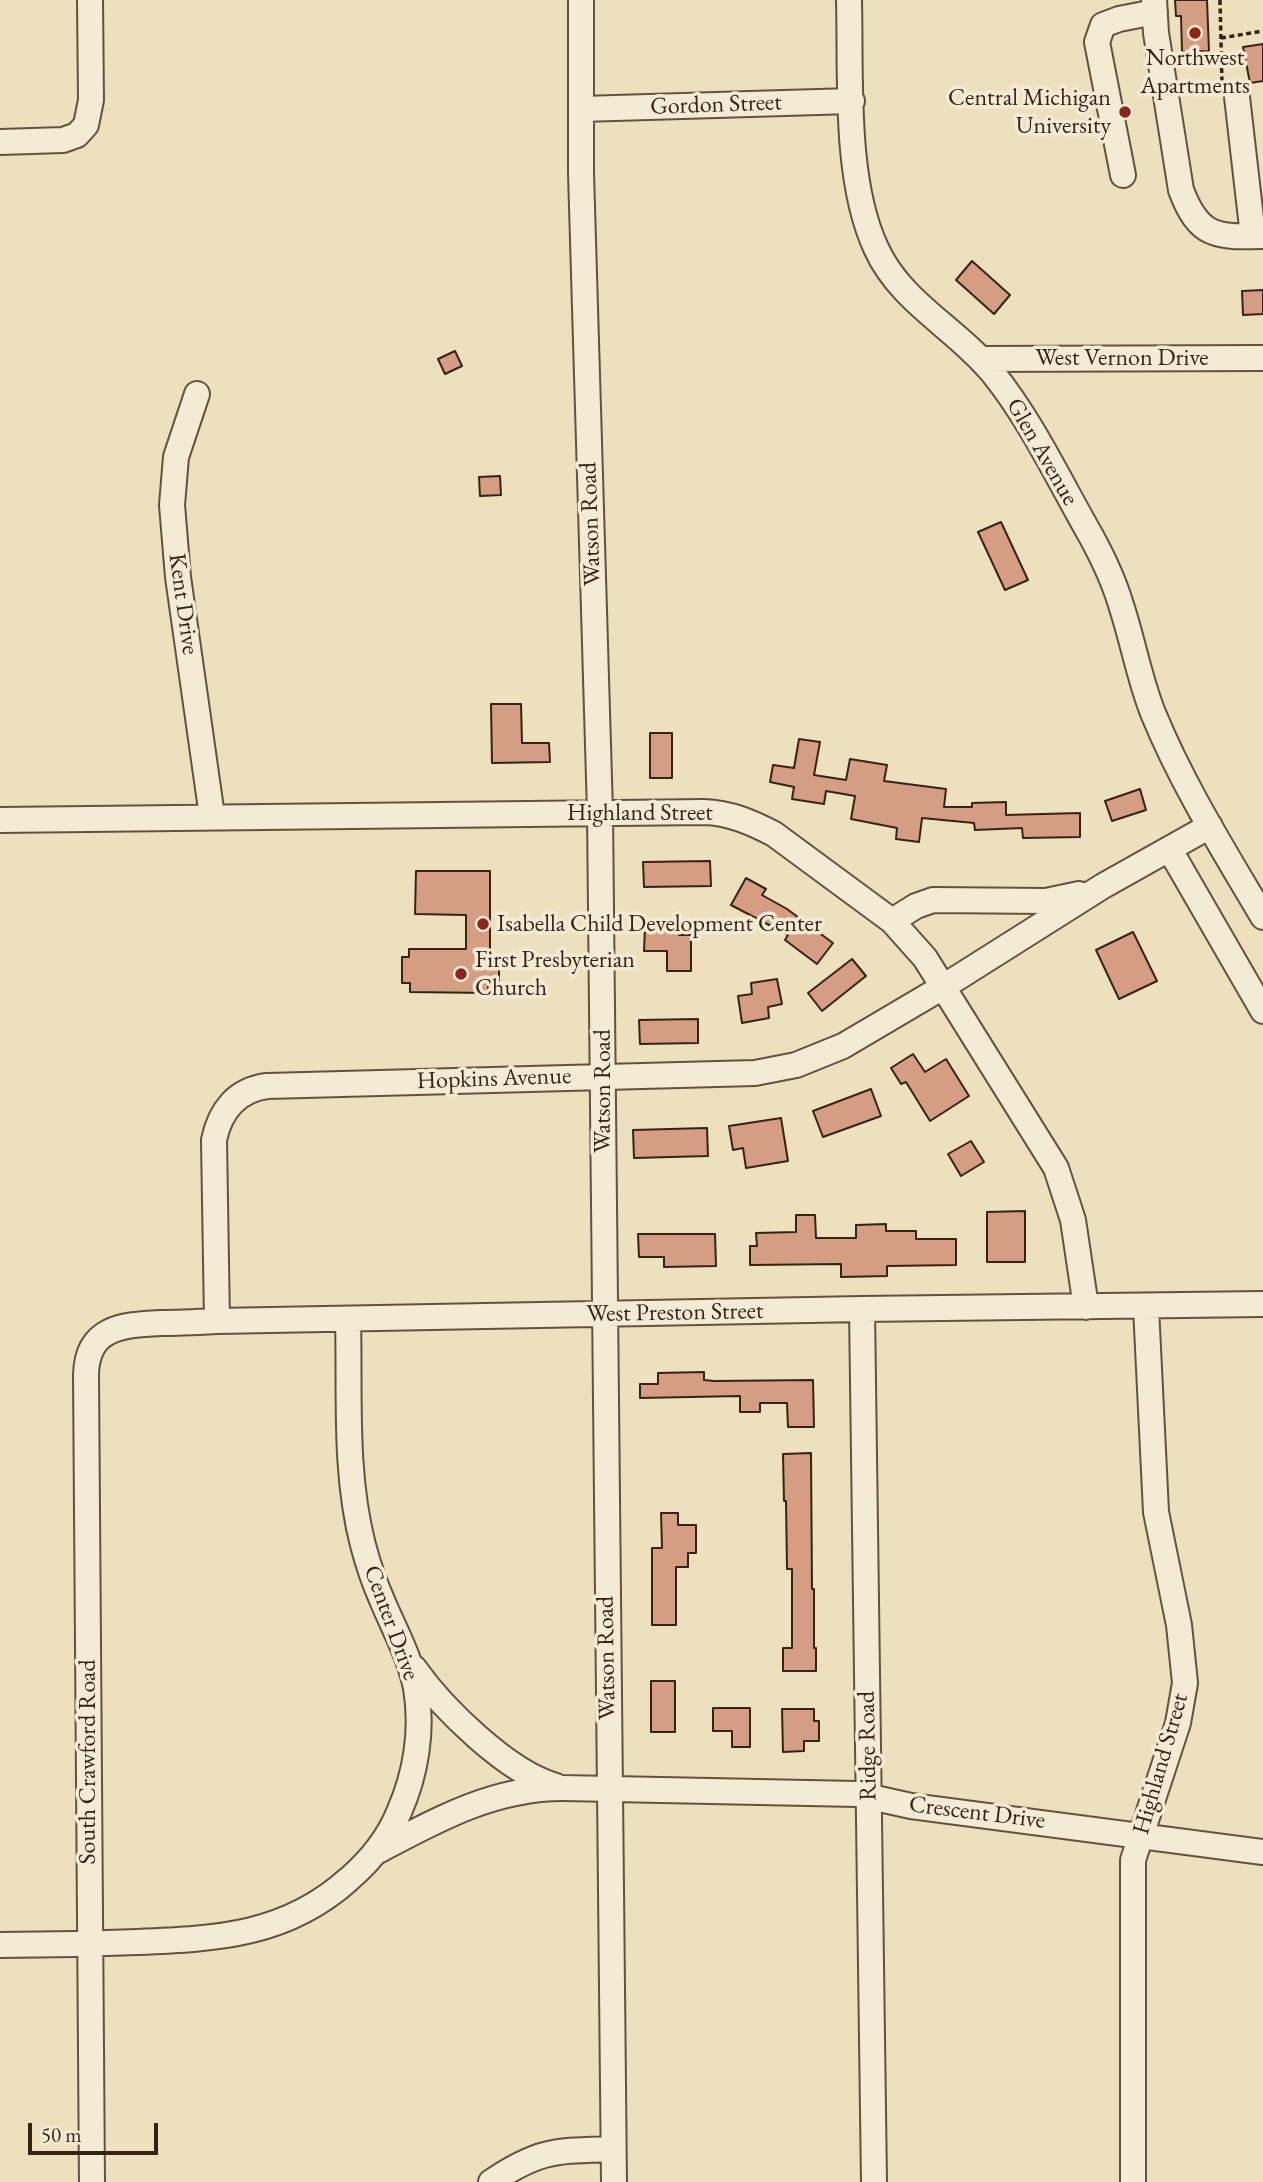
<!DOCTYPE html>
<style>
body{margin:0}
#map{position:relative;width:1263px;height:2182px;overflow:hidden;background:#ede0bc;font-family:"EB Garamond",serif}
canvas{display:block}
.scale{position:absolute;left:28px;top:2123px;width:130px;height:32px;box-sizing:border-box;border:4px solid #372316;border-top:0;padding-left:9px;font-size:21px;line-height:24px;white-space:nowrap;color:#372316;-webkit-text-stroke:5px #f3ebd3;paint-order:stroke}
</style>
<div id="map">
<canvas width="1263" height="2182"></canvas>
<div class="scale">50 m</div>
</div>
<script>
const g = document.querySelector('canvas').getContext('2d');
g.lineJoin = 'round';
function paint(path, color) { g.fillStyle = color; g.fill(path, 'evenodd'); }
function stroke(path, color, width, dash) { g.strokeStyle = color; g.lineWidth = width; g.lineCap = dash ? 'butt' : 'round'; g.setLineDash(dash || []); g.stroke(path); }
function write(font, color, halo, rows, align = 'center') {
  g.font = font + ' "EB Garamond",serif'; g.lineWidth = 7; g.setLineDash([]); g.textBaseline = 'middle'; g.strokeStyle = halo; g.fillStyle = color; for (const [text, x, y, turn = 0] of rows) {
    g.save(); g.translate(x, y); g.rotate((+turn || 0) * Math.PI / 180); g.textAlign = isNaN(turn) ? turn : align; if (halo) g.strokeText(text, 0, 0); g.fillText(text, 0, 0); g.restore();
  }
}
const building = new Path2D(`
 M1175 0H1207L1209 51 1182 52 1181 16H1176Z
 M1263 44V81L1250 83 1243 47Z
 M972 261 1010 295 994 314 956 280Z
 M1263 290V314L1243 315 1242 291Z
 M455 351 462 366 445 374 438 359Z
 M500 476 501 495 480 496 479 477Z
 M1001 522 1028 580 1005 590 978 532Z
 M491 704H521L522 743H549L550 762 492 763Z
 M650 733H672V778H650Z
 M799 739 820 742 814 775 846 780 850 759 887 765 884 781 946 789 944 807H972V803L1006 802V815L1080 813V837L1023 838 1022 828 975 830 974 823 922 818 919 842 896 839 897 828 851 819 855 796 826 791 824 804 792 799 794 787 770 782 773 765 794 768Z
 M1140 789 1146 810 1112 821 1105 801Z
 M710 861 711 886 644 887 643 862Z
 M416 871H490V955H499V985H488V993L410 992V983H402V957H409V949H466V915L415 914Z
 M746 878 766 889 762 895 787 909 833 943 817 964 785 940 788 935 731 905Z
 M645 927H679V935H691V971H667V951H644Z
 M1133 932 1157 981 1119 999 1096 950Z
 M852 959 866 976 822 1011 808 993Z
 M777 979 782 1004 768 1007 769 1018 742 1023 738 996 752 994 751 983Z
 M698 1019V1043L640 1044 639 1020Z
 M913 1054 925 1072 946 1059 969 1096 930 1121 906 1082 901 1084 891 1068Z
 M871 1089 881 1116 823 1137 813 1111Z
 M781 1118 788 1161 746 1168 743 1148 733 1150 729 1126Z
 M707 1128 708 1156 634 1158 633 1130Z
 M971 1141 984 1162 961 1176 948 1154Z
 M1025 1211V1262H987V1212Z
 M796 1215H815L816 1238H856V1225L886 1224V1231H916V1239H956V1265L887 1266V1276L841 1277V1264L750 1265V1246H757L756 1233 796 1232Z
 M638 1234H715L716 1266 664 1267V1257H639Z
 M704 1372V1380L714 1381 813 1380 814 1427H788L787 1403H760V1412H740V1396L640 1398V1384H658V1373Z
 M811 1453 812 1589H814V1648H816V1671H783V1648H792V1569H787L786 1501H784L783 1454Z
 M661 1513H678V1525H696V1553H688V1567H676V1625H652V1548H662Z
 M651 1681H675V1732H651Z
 M713 1708H750V1747H732V1731H713Z
 M782 1709H814V1721H819V1741H804V1751L783 1752Z`);
paint(building, '#d59e83');
stroke(building, '#372316', 2);
const minor = new Path2D(`
 M581 0V173L600 812 614 2182
 M849 0C851 75 844 179 876 248 900 302 956 328 992 372 1031 420 1060 482 1091 536 1103 558 1114 581 1121 605 1133 641 1139 678 1153 713 1182 784 1224 851 1263 917
 M1154 0 1156 33 1181 190C1199 238 1217 237 1263 236
 M1237 97 1253 236
 M581 109 852 101
 M0 142 63 140 77 135 86 125 91 100 90 0
 M1123 175 1097 42 1103 25 1119 19 1155 12
 M980 359 1263 358
 M197 394 176 457 172 505 178 577 212 816
 M0 820 704 812C730 813 751 822 774 834L892 921 925 958 1056 1168 1073 1220 1086 1307
 M1170 850 1263 1011
 M892 921 916 906 933 900 1046 901 1079 894
 M862 1309 874 2182
 M217 1321 214 1140C220 1111 236 1090 267 1086L755 1073 796 1065 843 1046 943 987 1103 886 1210 826
 M414 1668C442 1708 508 1773 556 1786
 M378 1851C438 1819 494 1788 563 1788L857 1794 911 1806 1263 1852
 M0 1945C46 1945 91 1944 137 1942 218 1939 287 1935 349 1879 371 1860 388 1839 399 1812 416 1774 423 1730 416 1688 410 1657 394 1629 382 1600 374 1582 368 1564 363 1545 344 1472 350 1394 348 1319
 M92 2182 86 1375C87 1327 122 1325 161 1323 179 1323 198 1322 217 1321L862 1309 1263 1304
 M491 2182C540 2149 556 2151 613 2149
 M1133 2182V1860L1178 1723 1185 1683 1179 1625 1156 1512 1146 1307`);
stroke(minor, '#645240', 28);
stroke(new Path2D(`
 M1220 0 1222 82
 M1221 38 1263 31`), '#372316', 3.5, [5, 3.5]);
stroke(minor, '#f3ebd3', 24);
for (const [x, y, r, color] of [
 [1195,33,7,"#8f2418"],
 [1125,112,7,"#8f2418"],
 [483,924,7,"#8f2418"],
 [461,974,7,"#8f2418"]
]) { const dot = new Path2D(); dot.arc(x, y, r, 0, 2 * Math.PI); g.fillStyle = color; g.fill(dot); stroke(dot, '#f3ebd3', 2.5); }
write('24px', '#372316', '#f3ebd3', [
 ["Northwest",1195,58,"center"],
 ["Apartments",1195,86,"center"],
 ["Central Michigan",1111,98,"right"],
 ["University",1111,126,"right"],
 ["Isabella Child Development Center",497,924],
 ["First Presbyterian",475,960],
 ["Church",475,988]
], 'left');
write('24px', '#372316', '#f3ebd3', [
 ["Gordon Street",716,105,-2],
 ["West Vernon Drive",1122,358],
 ["Glen Avenue",1042,452,60],
 ["Watson Road",591,524,-92],
 ["Kent Drive",183,604,82],
 ["Highland Street",640,813],
 ["Hopkins Avenue",494,1079,-2],
 ["Watson Road",603,1091,-90],
 ["West Preston Street",675,1313,-1],
 ["Center Drive",391,1623,70],
 ["Watson Road",607,1658,-91],
 ["Ridge Road",868,1746,-91],
 ["South Crawford Road",88,1762,-90],
 ["Highland Street",1161,1764,-74],
 ["Crescent Drive",977,1813,7]
]);
</script>
